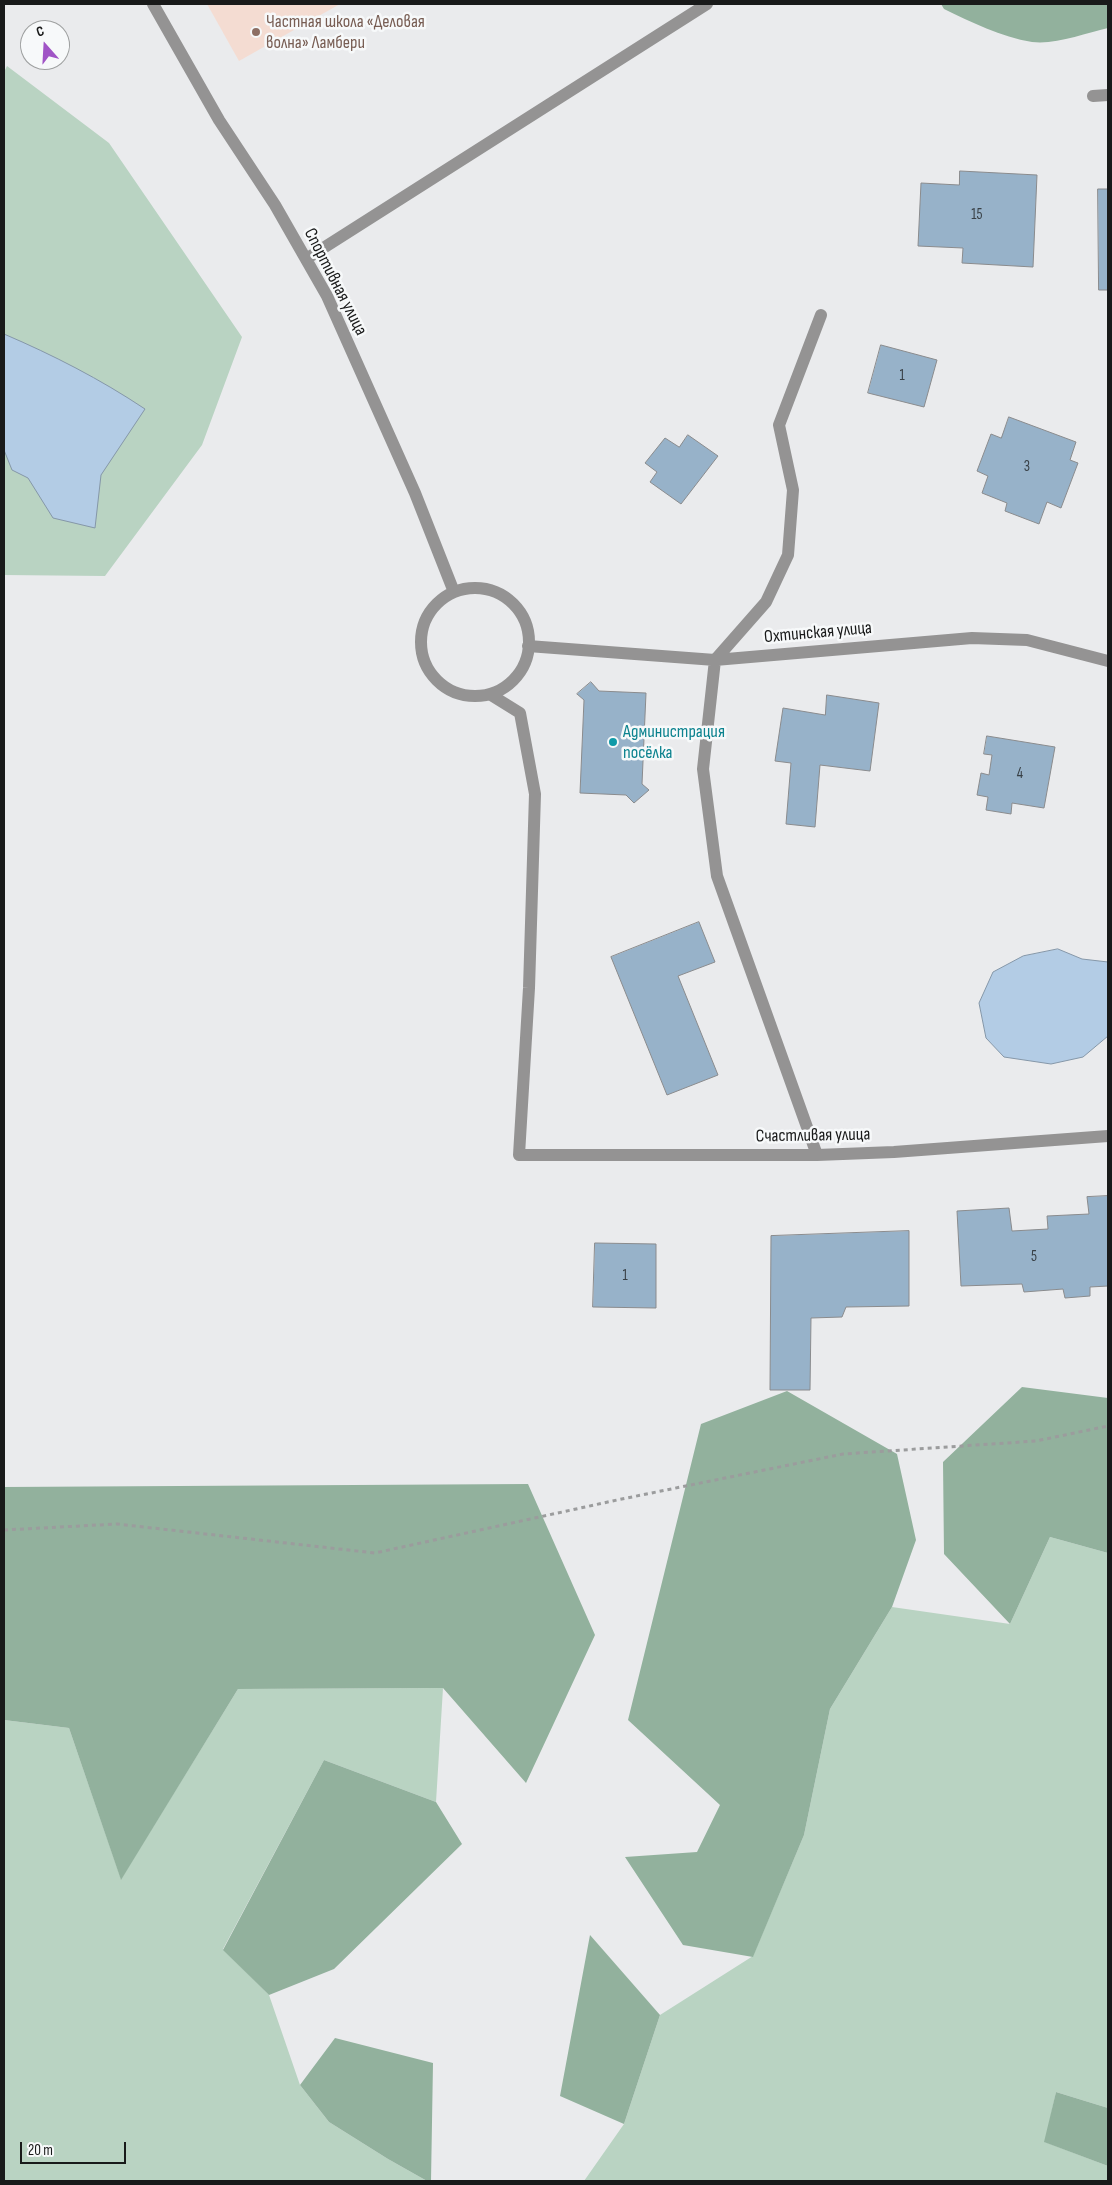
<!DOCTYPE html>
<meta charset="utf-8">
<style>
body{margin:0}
#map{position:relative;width:1112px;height:2185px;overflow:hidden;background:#eaebed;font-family:"Sofia Sans Condensed",sans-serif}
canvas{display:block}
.frame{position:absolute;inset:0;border:5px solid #191a1a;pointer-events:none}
.north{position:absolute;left:20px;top:20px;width:50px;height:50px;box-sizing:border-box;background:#f7f9fa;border:1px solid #9ea0a0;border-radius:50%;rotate:341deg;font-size:14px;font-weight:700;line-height:20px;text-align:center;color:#191a1a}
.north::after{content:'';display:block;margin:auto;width:18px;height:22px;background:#a054c6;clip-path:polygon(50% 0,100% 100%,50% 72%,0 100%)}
.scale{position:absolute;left:20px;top:2142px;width:106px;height:22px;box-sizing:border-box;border:2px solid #191a1a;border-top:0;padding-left:6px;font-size:15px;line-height:18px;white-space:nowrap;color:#191a1a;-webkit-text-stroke:4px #f7f9fa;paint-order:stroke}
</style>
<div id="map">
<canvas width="1112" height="2185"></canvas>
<div class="frame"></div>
<div class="north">С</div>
<div class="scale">20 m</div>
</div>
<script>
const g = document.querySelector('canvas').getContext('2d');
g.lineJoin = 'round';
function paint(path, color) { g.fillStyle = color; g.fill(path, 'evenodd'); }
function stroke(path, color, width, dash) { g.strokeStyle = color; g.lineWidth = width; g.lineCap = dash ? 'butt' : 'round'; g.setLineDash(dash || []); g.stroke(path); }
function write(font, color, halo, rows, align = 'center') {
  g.font = font + ' "Sofia Sans Condensed",sans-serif'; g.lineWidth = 5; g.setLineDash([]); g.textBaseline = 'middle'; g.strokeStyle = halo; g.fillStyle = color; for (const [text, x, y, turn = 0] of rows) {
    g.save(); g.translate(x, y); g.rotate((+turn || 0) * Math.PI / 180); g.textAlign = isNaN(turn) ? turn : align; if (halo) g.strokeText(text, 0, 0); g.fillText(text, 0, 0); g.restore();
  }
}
paint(new Path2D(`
 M207 4H340L239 61Z`), '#f4dcd2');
paint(new Path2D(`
 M7 66 109 143 242 337 202 445 105 576 4 575V72Z
 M1050 1537 1108 1553V2108L1056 2092 1045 2142 1108 2166V2181H584L624 2124 660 2015 753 1956 804 1835 830 1709 892 1607 1010 1624Z
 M443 1688 436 1802 324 1760 223 1949 269 1995 300 2085 329 2122 388 2159 427 2181H4V1720L69 1728 121 1879 238 1689Z`), '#b9d3c2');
paint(new Path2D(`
 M941 4H1108V28C1085 33 1056 45 1032 42 1001 37 971 22 944 9Z
 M1022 1387 1108 1398V1553L1050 1537 1010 1624 944 1554 943 1462Z
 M787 1391 897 1454 916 1540 892 1607 830 1709 804 1835 753 1957 683 1945 625 1857 697 1852 720 1805 628 1720 701 1424Z
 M528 1484 595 1635 526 1783 443 1688 238 1689 121 1880 69 1728 4 1720V1487Z
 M324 1760 436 1802 462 1844 334 1969 269 1995 223 1950Z
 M590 1935 660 2015 624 2124 560 2096Z
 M335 2038 433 2063 431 2181H427L388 2159 329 2122 300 2085Z
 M1056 2092 1108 2108V2166L1044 2142Z`), '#92b19d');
const water = new Path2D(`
 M4 334C53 355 100 379 145 409L101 475 95 528 53 518 28 478 12 470 4 450Z
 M1058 949 1082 959 1108 962V1036L1083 1057 1051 1064 1004 1057 986 1038 979 1003 993 972 1023 956Z`);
paint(water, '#b3cce5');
stroke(water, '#8597a8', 1);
const building = new Path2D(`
 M960 171 1037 175 1033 267 962 263 963 248 918 246 921 183 959 185Z
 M1098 189H1108V290H1099Z
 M881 345 937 360 924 407 868 393Z
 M1009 417 1076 442 1070 460 1078 463 1061 508 1047 502 1039 524 1005 511 1007 503 982 493 988 476 977 471 991 434 1001 438Z
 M688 435 718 456 681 504 650 482 657 472 645 463 665 438 679 447Z
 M591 682 599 691 646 693 642 784 649 790 634 803 626 795 580 793 584 700 577 694Z
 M827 695 879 703 870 771 820 765 815 827 786 824 791 763 775 761 783 708 825 715Z
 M987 736 1055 747 1044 808 1012 803 1011 814 986 810 988 797 977 795 981 773 989 775 992 755 984 754Z
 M699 922 715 962 678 976 718 1075 667 1095 611 957Z
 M1108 1196V1286L1090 1287V1296L1065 1298 1063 1289 1024 1292 1022 1284 961 1286 957 1211 1009 1208 1012 1231 1048 1229 1047 1216 1089 1214 1087 1197Z
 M909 1231V1306L846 1307 842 1317 811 1318 810 1390H770L771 1236Z
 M595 1243 656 1244V1308L593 1307Z`);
paint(building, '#97b2c9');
stroke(building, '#8a8b8d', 1);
stroke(new Path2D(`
 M4 1530 117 1524 375 1553 617 1500 843 1454 1036 1441 1108 1426`), '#9b9c9d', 3, [4, 4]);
stroke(new Path2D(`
 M153 4 219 120 275 205 327 296 415 493 454 592
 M1093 96 1108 95
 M306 259 707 4
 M421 642a54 54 0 1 1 108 0a54 54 0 1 1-108 0Z
 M528 646 715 660 972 638 1027 640 1108 661
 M491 695 520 713 535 794 529 988 519 1155H817L894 1152 1108 1136
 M817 1155 717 876 703 769 715 660 766 602 788 555 793 490 779 425 821 315`), '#949393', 12);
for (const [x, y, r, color] of [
 [256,32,5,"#8d6e63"],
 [613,742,5,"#0f9aa8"]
]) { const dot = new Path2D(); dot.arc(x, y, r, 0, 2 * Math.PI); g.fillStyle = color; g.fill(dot); stroke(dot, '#f7f9fa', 2); }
write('15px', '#384046', null, [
 ["15",977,215],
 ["1",902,376],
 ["3",1027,467],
 ["4",1020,774],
 ["5",1034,1257],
 ["1",625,1276]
]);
write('18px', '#785e54', '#f7f9fa', [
 ["Частная школа «Деловая",266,22],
 ["волна» Ламбери",266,43]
], 'left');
write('18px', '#191a1a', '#f7f9fa', [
 ["Спортивная улица",335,282,63],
 ["Охтинская улица",818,633,-5],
 ["Счастливая улица",813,1136,-1]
]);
write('18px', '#0d838f', '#f7f9fa', [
 ["Администрация",623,732],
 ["посёлка",623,753]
], 'left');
</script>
